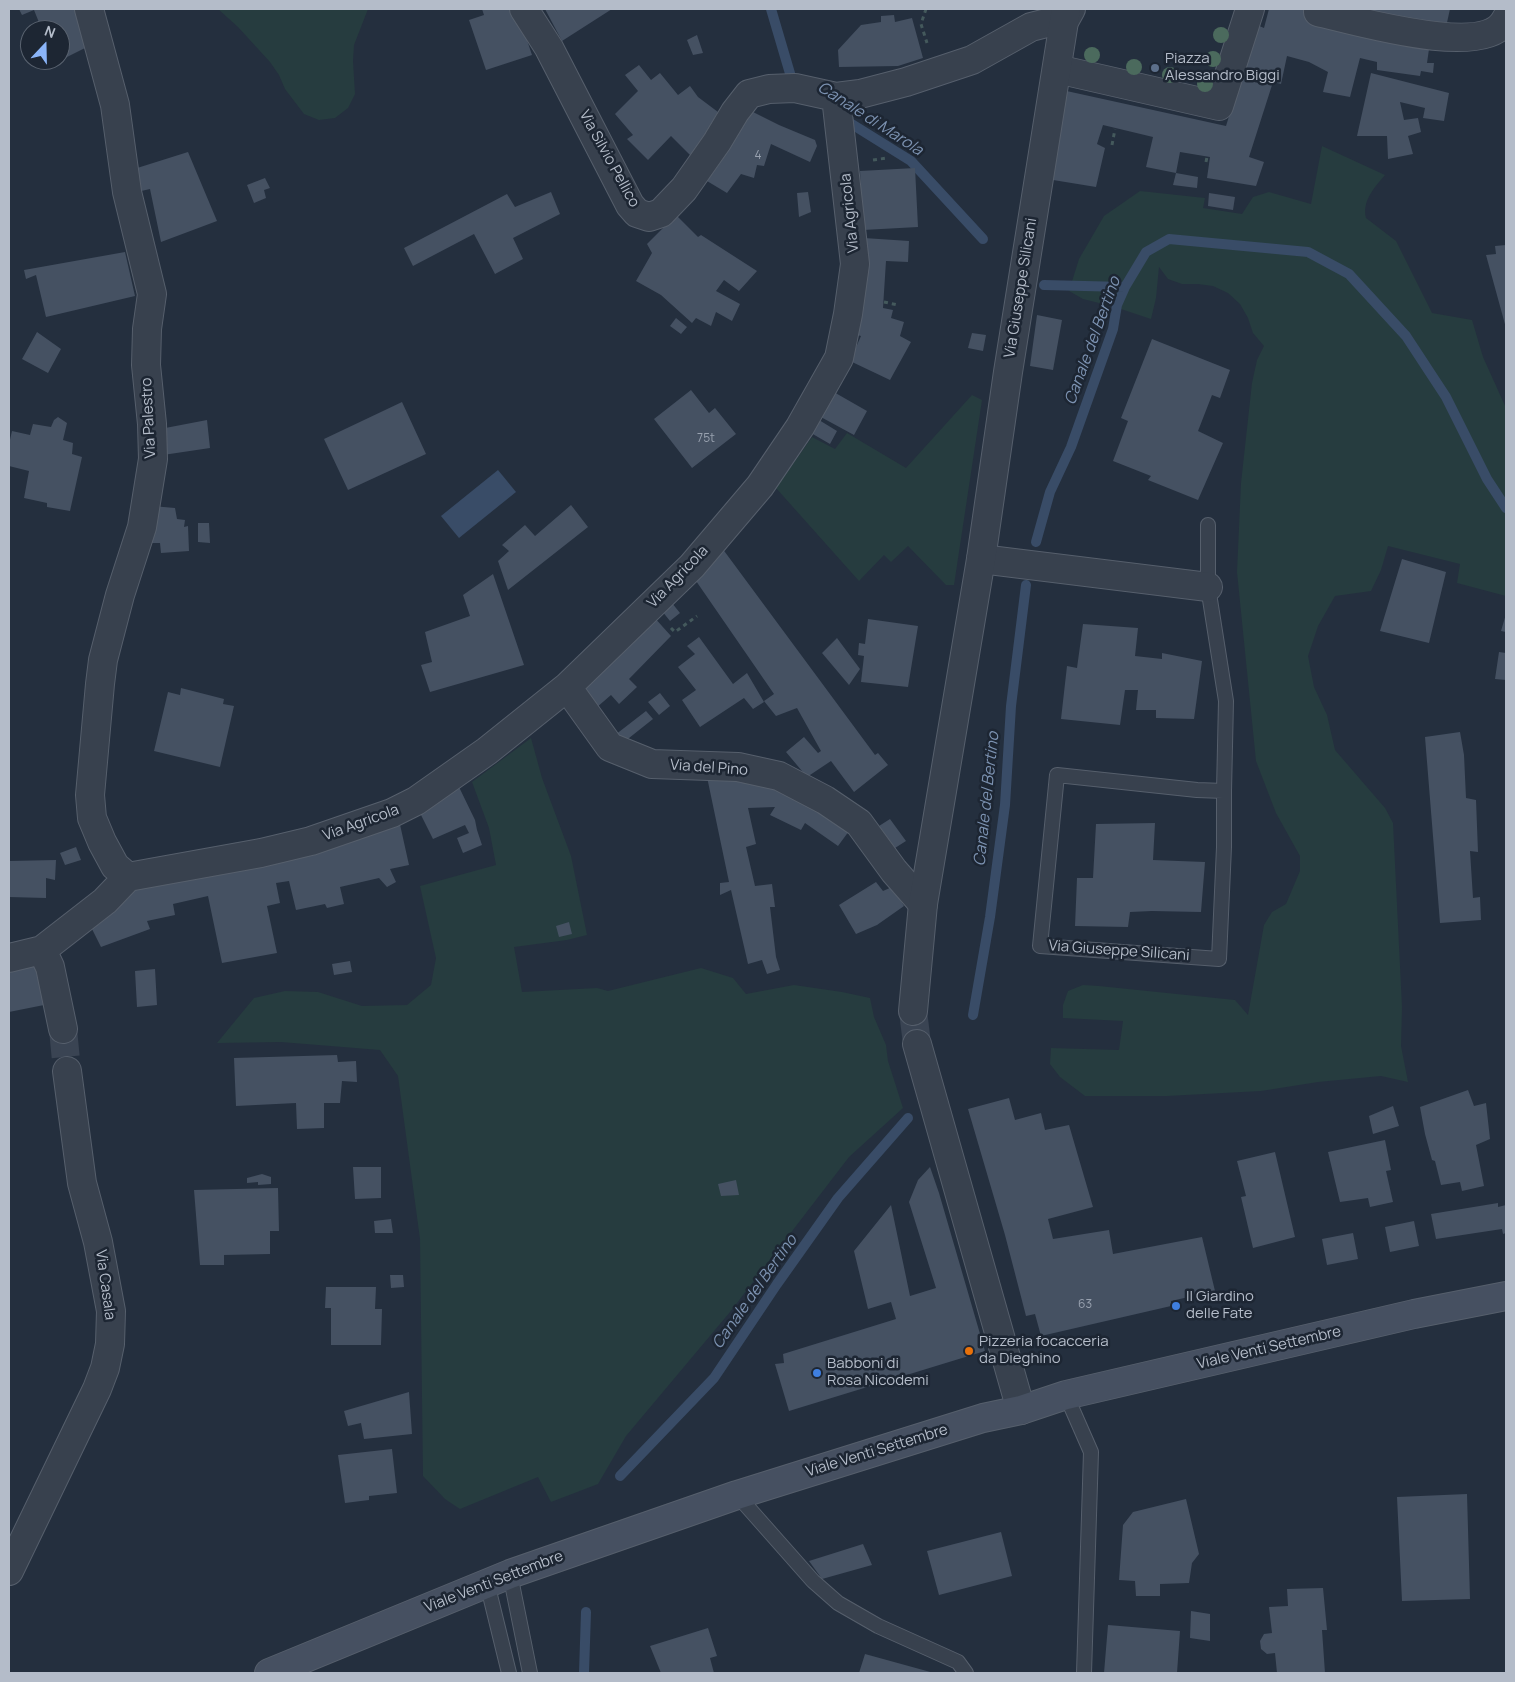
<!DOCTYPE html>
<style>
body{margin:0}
#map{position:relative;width:1515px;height:1682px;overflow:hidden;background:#242f3e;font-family:Manrope,sans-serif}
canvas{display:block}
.frame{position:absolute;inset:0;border:10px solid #b4bcc9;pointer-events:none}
.north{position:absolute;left:20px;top:20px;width:50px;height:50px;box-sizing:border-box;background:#1d2633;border:1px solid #59626f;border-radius:50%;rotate:21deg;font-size:14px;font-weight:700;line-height:20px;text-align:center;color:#b4bcc9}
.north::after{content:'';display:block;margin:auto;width:18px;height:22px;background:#8ab4f8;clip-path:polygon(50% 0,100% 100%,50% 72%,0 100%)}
</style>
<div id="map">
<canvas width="1515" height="1682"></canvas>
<div class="frame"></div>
<div class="north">N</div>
</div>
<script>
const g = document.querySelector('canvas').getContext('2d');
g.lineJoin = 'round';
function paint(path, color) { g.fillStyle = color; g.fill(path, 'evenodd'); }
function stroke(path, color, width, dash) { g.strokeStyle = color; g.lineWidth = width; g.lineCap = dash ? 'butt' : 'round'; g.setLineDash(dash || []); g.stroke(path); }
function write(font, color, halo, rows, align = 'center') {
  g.font = font + ' Manrope,sans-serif'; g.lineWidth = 5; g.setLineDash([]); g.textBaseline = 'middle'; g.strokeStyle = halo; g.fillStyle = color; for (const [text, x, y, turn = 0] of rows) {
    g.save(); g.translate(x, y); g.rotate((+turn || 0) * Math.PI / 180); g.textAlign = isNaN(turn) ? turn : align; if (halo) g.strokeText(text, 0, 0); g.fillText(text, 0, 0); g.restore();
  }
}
paint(new Path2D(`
 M218 9H368L354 45 353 61 355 94 348 108 335 118 319 120 304 114 285 89 279 75 270 62 238 27Z
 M1322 146 1385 175C1374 188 1362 201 1366 218L1396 241 1432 313 1472 320 1483 357 1506 408V596L1457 583 1460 564 1388 546 1381 570 1371 591 1335 596 1318 626 1308 656 1314 687 1327 715 1335 750 1385 808 1393 823 1402 1007 1401 1046 1408 1082 1381 1076 1318 1082 1261 1091 1167 1096H1085L1060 1077 1050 1064 1051 1048 1119 1050 1123 1021 1063 1018V1005L1068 991 1083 985 1099 986 1235 1000 1248 1015 1264 925 1272 912 1286 904 1300 871V856L1276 813 1256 761 1237 572 1241 483 1252 383 1257 360 1264 346 1253 333 1248 318 1240 304 1228 293 1213 286 1198 284H1182L1168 279 1159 267 1156 298 1151 319 1115 307 1083 299 1069 291 1079 259 1104 216 1140 191 1205 198 1203 208 1242 214 1253 197 1269 192 1311 204Z
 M972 395 982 400 954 585H946L908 546 891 562 884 555 859 581 776 488 812 437 835 449 847 433 906 468Z
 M531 738 542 778 571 856 587 935 567 940 514 947 522 992 597 988 608 991 701 968 733 978 746 994 794 985 842 992 870 998 874 1017 886 1045 888 1061 903 1108 849 1157 730 1312 626 1436 598 1484 551 1502 538 1477 460 1509 445 1499 423 1476 420 1239 398 1076 380 1050 281 1042 217 1043 254 998 285 991 318 992 362 1006 407 1005 431 985 436 958 420 886 496 865 489 828 472 782Z`), '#263c3f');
paint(new Path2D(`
 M498 470 516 492 459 538 441 516Z`), '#394c67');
stroke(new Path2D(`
 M771 9 794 87
 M842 118 911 161 983 239
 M1044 285 1125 287
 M1036 542 1050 492 1071 447 1113 329 1117 305 1125 287 1146 252 1169 239 1308 252 1349 274 1406 336 1446 397 1487 479 1506 508
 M973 1015 990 917 1005 805 1011 706 1026 585
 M620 1476 714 1378 777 1284 838 1198 908 1118
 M584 1673 586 1612`), '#394c67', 10);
paint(new Path2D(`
 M19 9H76L89 46 55 63 54 60H60V30H42L34 10 22 15Z
 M482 9H509L522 25 532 55 486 70 469 20 484 15Z
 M545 9H612L562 41Z
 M1269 9H1319L1430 42 1427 63H1434L1433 73 1421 71 1420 76 1377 70V62L1360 58 1350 97 1323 92 1328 72 1309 62 1287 56 1281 84 1273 82 1249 157 1264 162 1256 186 1207 178 1210 157 1180 152 1176 173 1146 167 1153 137 1103 125 1097 144 1105 148 1096 187 1047 179 1062 90 1226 126 1257 25 1264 28Z
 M1332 9H1450L1446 27Z
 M894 15 895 22 912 18 923 58 898 66 839 67 838 50 861 25 881 22V16Z
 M697 35 703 53 693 55 687 40Z
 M639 65 651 80 660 73 678 95 690 86 698 97 718 112 692 157 671 136 648 160 627 139 633 135 615 114 638 91 625 75Z
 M1371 73 1449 93 1444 121 1423 118 1425 108 1400 102 1404 120 1418 118 1421 132 1408 136 1413 154 1388 159 1387 136H1357Z
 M747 109 779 125 815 140 817 146 810 162 771 144 764 166 757 165 754 178 741 174 727 193 707 181 722 160Z
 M188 152 217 221 161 242 150 189 137 192 134 169Z
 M915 168 918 227 863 230 860 171Z
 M1176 173 1198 177 1197 188 1173 185Z
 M265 178 270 188 264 190 266 198 254 203 247 185Z
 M551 192 560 214 513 238 523 259 495 274 474 234 413 266 404 248 507 194 515 207Z
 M808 192 811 212 799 217 797 193Z
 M1209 193 1235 197 1233 210 1208 206Z
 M676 215 698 237 701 235 757 271 739 291 724 280 716 291 740 304 732 321 716 312 711 326 696 318 692 323 661 295 636 281 652 253 647 244Z
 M864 238 909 241 908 262 886 261 883 308 893 310 891 318 904 322 900 336 911 342 890 380 850 361 861 336 857 335Z
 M1506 245V328L1486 255 1496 254 1495 246Z
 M125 252 135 296 46 317 36 275 26 279 24 270Z
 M1037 315 1062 320 1053 370 1030 366Z
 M676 318 687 327 681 334 670 326Z
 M37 332 61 349 48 373 22 359Z
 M972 333 986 335 983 351 968 348Z
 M1152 339 1230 370 1220 398 1212 395 1198 431 1223 443 1198 500 1148 480 1151 476 1113 461 1128 421 1121 418Z
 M691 390 709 413 715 408 736 434 692 468 654 419Z
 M832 391 867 411 854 435 819 416Z
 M402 402 426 454 348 490 324 439Z
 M58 417 67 423 63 440 73 443 72 454 82 457 70 511 47 507V503L24 498 29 471 9 466V444L12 431 30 435 33 424 51 427 54 420Z
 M207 420 210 448 163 455 160 429Z
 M819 420 837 431 830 444 811 433Z
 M571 505 588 527 508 590 498 561 509 551 502 545 525 525 535 536Z
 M152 506 175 508 177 519 185 520 184 527 188 526 189 551 161 553 160 543H149Z
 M198 523H209L210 543 198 542Z
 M722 548 875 755 878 753 888 765 854 792 831 761 807 777 786 752 804 737 818 753 821 751 797 708 776 716 764 701 774 694 694 578Z
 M1402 559 1446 572 1429 643 1380 631Z
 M493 574 524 665 430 692 421 665 432 662 425 632 470 616 463 595Z
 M668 598 680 613 670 621 658 606Z
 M1506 614V632L1501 631Z
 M653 616 671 636 629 679 637 687 619 704 611 695 596 708 583 684Z
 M868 619 918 626 908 687 861 682 864 656 858 655 859 643 865 644Z
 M1083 624 1138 628 1135 656 1162 659V653L1202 661 1194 719 1156 718V710H1136L1138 690H1125L1120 725 1061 719 1067 666 1077 668Z
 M699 637 733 684 747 673 764 702 753 709 744 698 700 727 682 700 696 690 678 667 695 654 687 646Z
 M837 638 860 669 849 685 822 653Z
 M1499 652 1506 653V680L1495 679Z
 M181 688 224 699 223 704 234 706 220 767 154 751 168 692 180 695Z
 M660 693 670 706 659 715 648 702Z
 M646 711 653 719 624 742 615 735Z
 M1460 732 1464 755 1466 798 1476 800 1478 852 1470 851 1473 898 1480 897 1481 920 1440 923 1425 737Z
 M748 774 852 827 838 846 805 823 801 830 770 815 775 807 748 808 756 844 746 847 755 886 772 884 775 907H770L776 957 780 970 767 974 762 960 748 964 731 890 720 895V883L729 882 707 777Z
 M459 787 475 820 477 830 482 845 463 853 457 838 469 833 465 825 433 839 420 813Z
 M890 819 906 841 895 848 879 826Z
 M399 820 409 865 390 869 396 882 387 887 379 878 340 887 344 904 327 908 325 904 296 910 289 881 276 883 280 903 267 906 277 953 222 963 208 896 173 904 175 915 147 921 150 929 101 947 88 921 139 887Z
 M1155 823 1153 860 1205 862 1201 912 1152 911 1130 912 1128 927 1075 926 1077 878H1093L1096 824Z
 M76 847 81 860 65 865 60 853Z
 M56 860 55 880 46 878V898L9 897V861Z
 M876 882 883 891 892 887 904 906 877 925 856 934 839 905Z
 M569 922 572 934 559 937 556 926Z
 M350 961 352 972 334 975 332 964Z
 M34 962 44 1005 9 1012V968Z
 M155 969 157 1005 137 1007 135 971Z
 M337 1055 338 1062 356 1061 357 1082 342 1081 340 1103H324V1128L297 1129 296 1103 236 1106 234 1058Z
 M1468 1090 1474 1106 1486 1103 1490 1139 1476 1145 1484 1186 1462 1191 1460 1182 1441 1185 1435 1161 1432 1160 1425 1134 1420 1107Z
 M1009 1098 1015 1120 1041 1113 1045 1130 1069 1125 1093 1207 1048 1219 1053 1239 1109 1230 1113 1254 1202 1237 1215 1291 1171 1301V1306L1041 1336 1035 1314 1026 1316 1005 1235 968 1109Z
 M1393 1106 1399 1126 1373 1134 1369 1116Z
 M1385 1140 1391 1170 1386 1171 1393 1202 1370 1207 1368 1198 1340 1202 1328 1152Z
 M1275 1152 1295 1237 1253 1248 1241 1197 1246 1196 1237 1161Z
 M353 1167H381V1198L355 1199Z
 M930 1167 939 1193 985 1351 789 1411 775 1364 784 1363 783 1354 896 1319 891 1302 868 1309 854 1251 891 1205 910 1296 936 1288 909 1202 918 1180Z
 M262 1174 271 1177V1184L258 1185V1182L247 1183V1178Z
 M736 1180 739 1195 721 1196 718 1184Z
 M278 1188 279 1231H270V1254L224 1255V1265H200L194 1190Z
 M1498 1203V1207L1506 1205V1233L1503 1234 1502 1229 1436 1239 1431 1214Z
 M391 1219 393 1233H375L374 1221Z
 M1414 1221 1419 1246 1390 1252 1385 1227Z
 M1353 1233 1358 1259 1327 1265 1322 1239Z
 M390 1275H403L404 1287 391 1288Z
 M326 1287H376L375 1309H382L381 1345H331V1308H325Z
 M409 1392 412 1434 364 1439 361 1423 348 1426 344 1411Z
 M392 1449 397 1493 369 1496V1500L345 1503 338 1455Z
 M1467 1494 1470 1599 1402 1601 1397 1497Z
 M1186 1499 1199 1554 1192 1563 1189 1583 1160 1584V1596H1136L1135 1581 1119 1580 1123 1525 1133 1512Z
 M1001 1532 1012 1576 939 1595 927 1551Z
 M863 1544 872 1565 822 1579 809 1561Z
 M1323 1588 1327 1630H1322L1325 1673H1277L1275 1653 1267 1654 1261 1649 1260 1641 1264 1634 1272 1633 1269 1607 1288 1606 1287 1589Z
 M1191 1611 1210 1614V1641L1190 1638Z
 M1108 1625 1180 1631 1177 1673H1104Z
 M708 1628 717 1656 710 1658 714 1673H661L650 1646Z
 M865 1654 934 1673H859Z`), '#455162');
stroke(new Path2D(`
 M63 1029 67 1071`), '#3a4453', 28, [28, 14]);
stroke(new Path2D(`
 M913 1011 917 1044`), '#3a4453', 28, [28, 14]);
const service = new Path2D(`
 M1208 525V587L1226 701 1224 791 1197 790 1057 775 1040 946 1219 959 1224 847V791
 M1066 1395 1091 1452 1084 1673
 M737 1495 813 1581 838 1603 878 1626 958 1662 966 1673
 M510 1574 530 1673
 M487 1583 509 1673`);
const minor = new Path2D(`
 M89 9 115 105 127 192 152 294 147 329 146 365 152 424 153 459 142 527 120 595 103 660 100 684 90 795 92 818 102 842 115 866 128 877
 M524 9 549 48 630 205 637 213 649 217 661 213 684 189 717 142 735 112 749 94 769 89 795 88 836 97 860 94 906 82 972 60 1031 27 1066 18 1071 9
 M1318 12C1354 20 1487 60 1506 19
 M1057 69 1219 106 1250 9
 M981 559 1208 587
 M567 687 610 747 652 764 738 767 779 776 825 800 859 823 894 871 923 904
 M42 950 50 967 63 1029
 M9 958 42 950 105 901 128 877 261 853 311 841 392 813 416 801 487 751 567 687 692 566 760 486 800 427 839 358 848 314 855 264 836 97
 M9 1571 97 1389 105 1368 110 1344 111 1311 98 1242 82 1183 67 1071`);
const tertiary = new Path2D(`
 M913 1011 923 904 981 559 1008 372 1066 9
 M917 1044 1021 1410`);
const secondary = new Path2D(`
 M269 1673 510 1574 737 1495 983 1418 1021 1410 1066 1395 1414 1314 1506 1296`);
stroke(service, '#565f6c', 16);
stroke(minor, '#565f6c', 30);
stroke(tertiary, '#565f6c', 30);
stroke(secondary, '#565f6c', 30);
stroke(new Path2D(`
 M926 9 921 24 927 43
 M1112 145 1115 129
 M873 160 887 158
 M1206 162 1207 157
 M884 302 898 305
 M671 628 675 632 697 616`), '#44595c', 3, [4, 4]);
stroke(service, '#38414e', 14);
stroke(minor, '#38414e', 28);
stroke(tertiary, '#38414e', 28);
stroke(secondary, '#465061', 28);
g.fillStyle = '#4b6a5d';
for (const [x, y] of [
 [1221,35],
 [1092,55],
 [1213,59],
 [1134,67],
 [1170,75],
 [1205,84]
]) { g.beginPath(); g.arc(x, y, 8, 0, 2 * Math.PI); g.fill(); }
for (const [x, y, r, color] of [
 [1155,68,5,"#5c6f8a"],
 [1176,1306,5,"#3f7fe0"],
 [969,1351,5,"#e8710a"],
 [817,1373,5,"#3f7fe0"]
]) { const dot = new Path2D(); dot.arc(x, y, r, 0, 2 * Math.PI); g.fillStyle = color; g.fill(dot); stroke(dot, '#1d2633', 2); }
write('12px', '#98a1af', null, [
 ["4",758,156],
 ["75t",706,439],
 ["63",1085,1305]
]);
write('15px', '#b4bcc9', '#1d2633', [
 ["Piazza",1165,59],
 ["Alessandro Biggi",1165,76],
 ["Il Giardino",1186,1297],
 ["delle Fate",1186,1314],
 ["Pizzeria focacceria",979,1342],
 ["da Dieghino",979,1359],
 ["Babboni di",827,1364],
 ["Rosa Nicodemi",827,1381]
], 'left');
write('15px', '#b4bcc9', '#1d2633', [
 ["Via Silvio Pellico",609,159,61],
 ["Via Agricola",850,213,-96],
 ["Via Giuseppe Silicani",1021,288,-81],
 ["Via Palestro",149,418,-93],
 ["Via Agricola",678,577,-46],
 ["Via del Pino",709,768,4],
 ["Via Agricola",361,823,-20],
 ["Via Giuseppe Silicani",1119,951,4],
 ["Via Casala",105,1285,82],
 ["Viale Venti Settembre",1269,1348,-13],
 ["Viale Venti Settembre",877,1451,-17],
 ["Viale Venti Settembre",494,1582,-21]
]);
write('italic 16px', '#7c92b1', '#1d2633', [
 ["Canale di Marola",870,119,33],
 ["Canale del Bertino",1093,341,-70],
 ["Canale del Bertino",987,799,-84],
 ["Canale del Bertino",755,1292,-55]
]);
</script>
